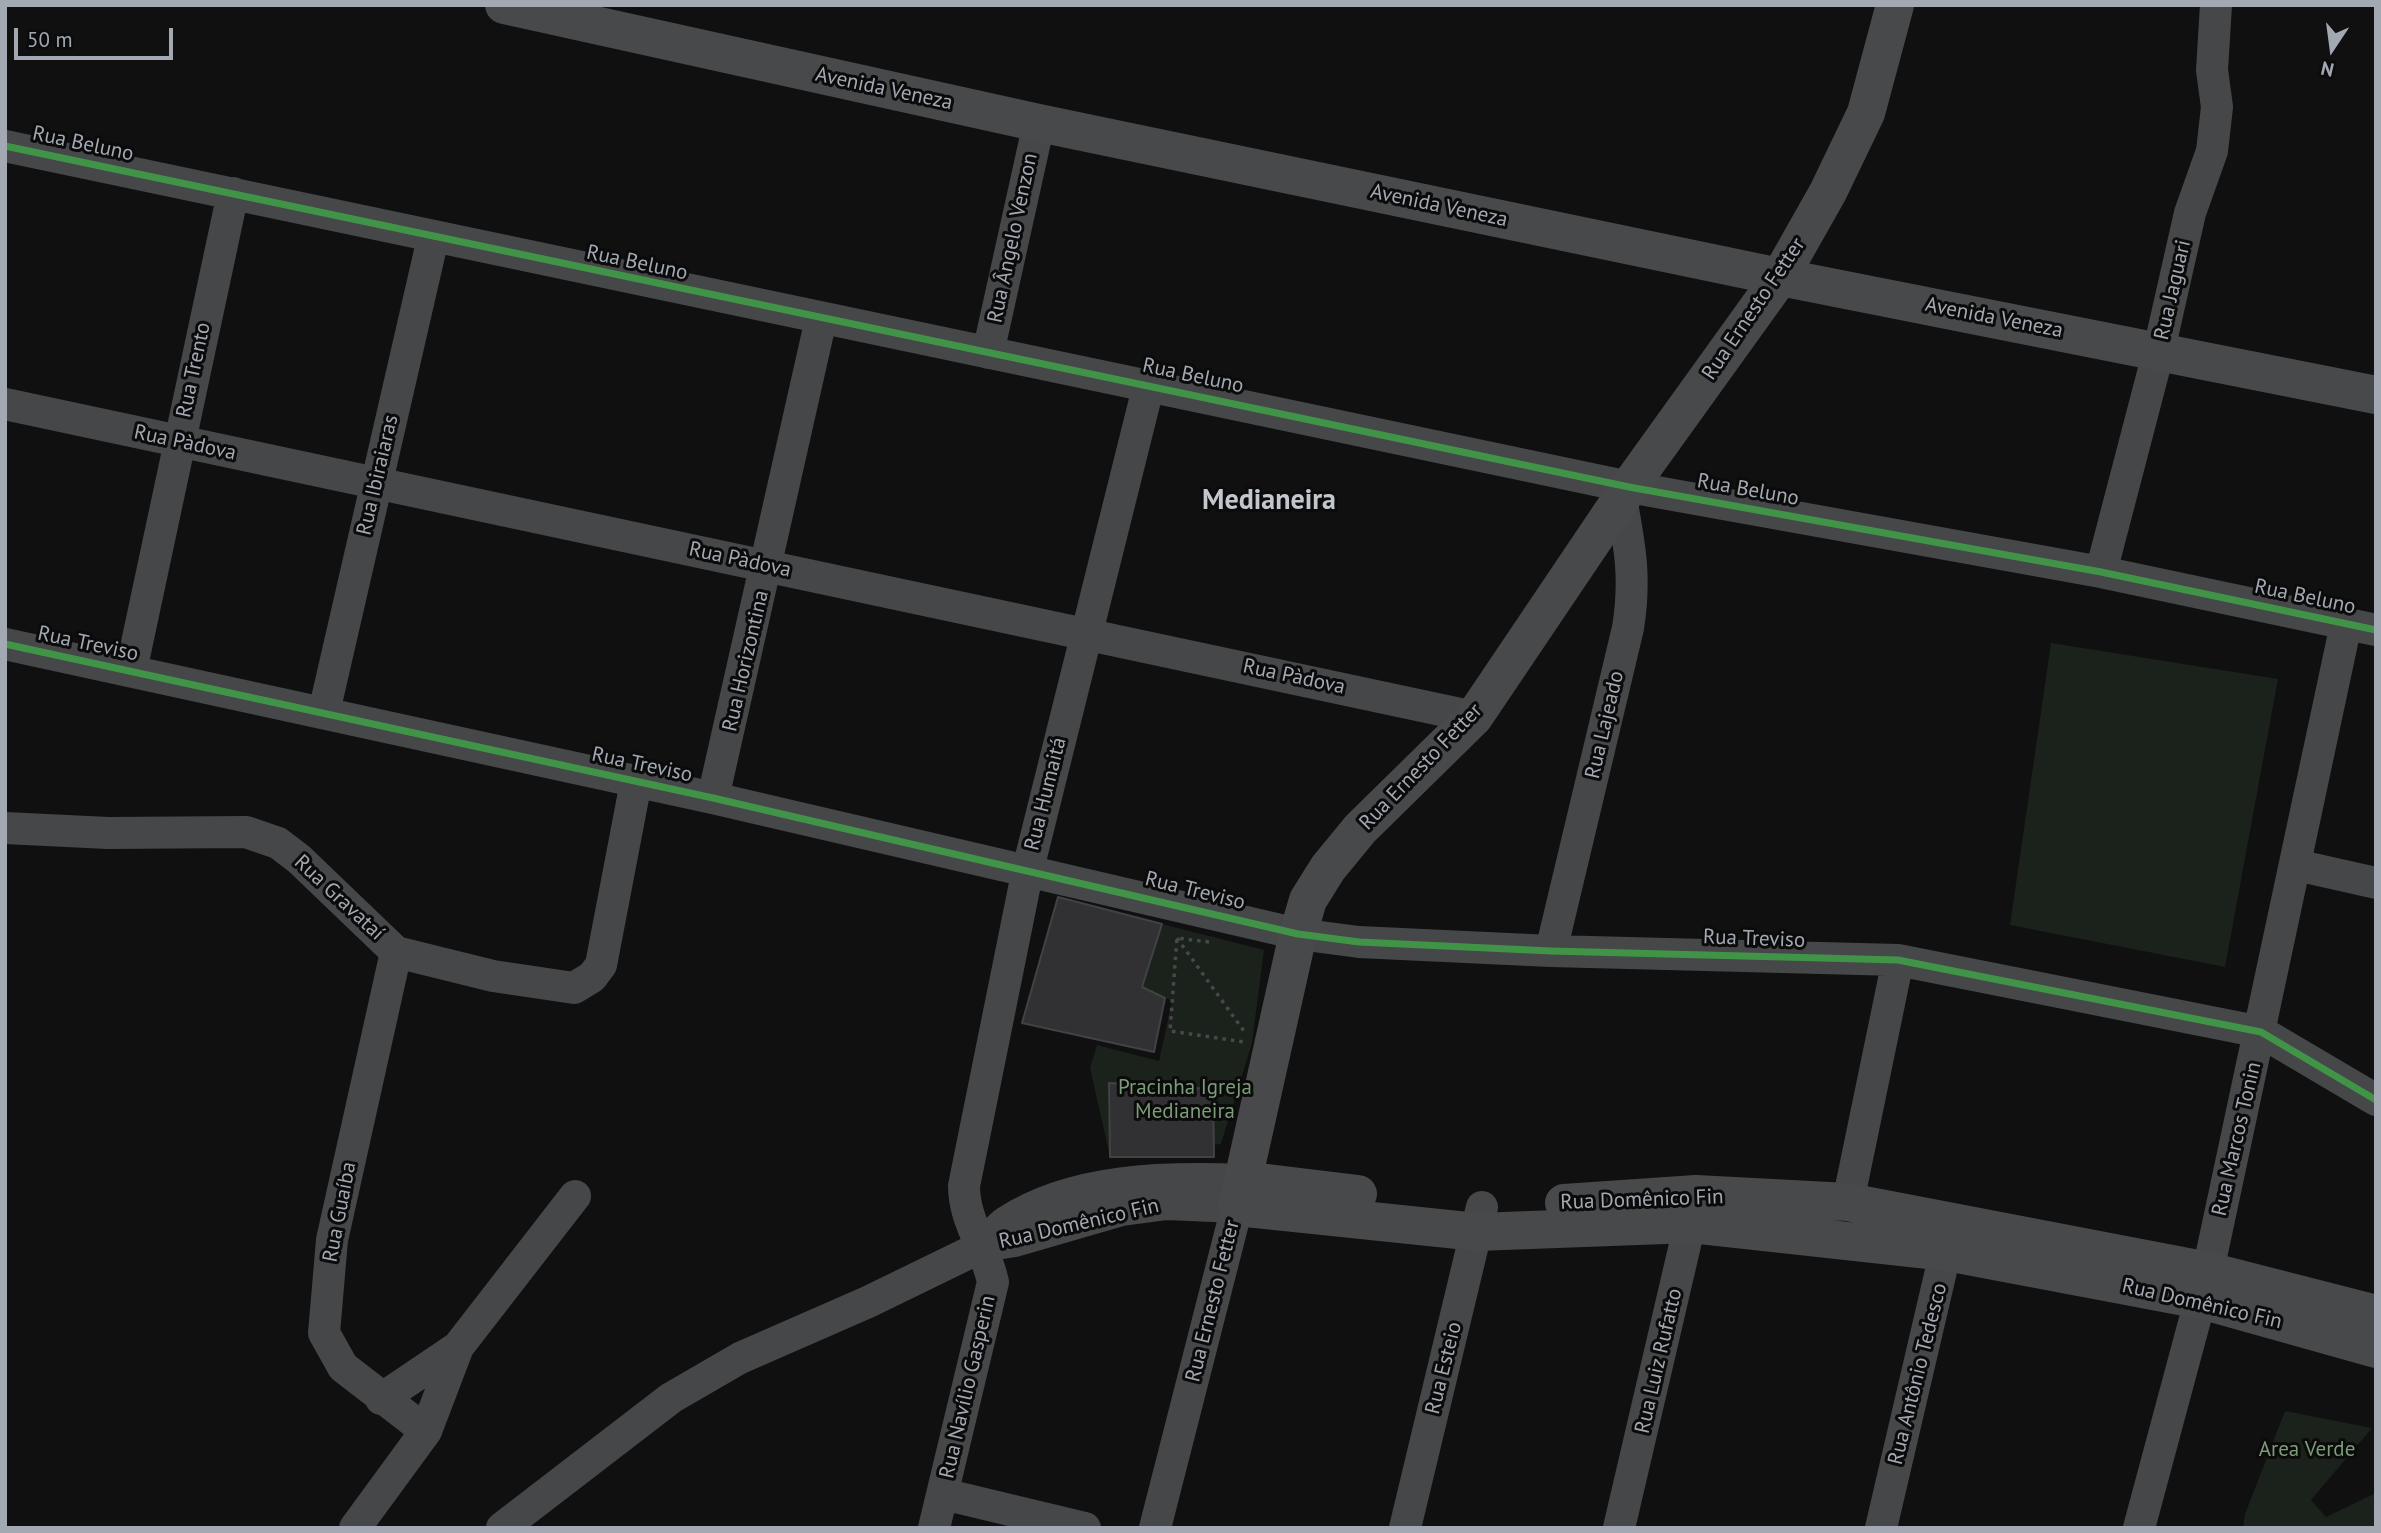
<!DOCTYPE html>
<meta charset="utf-8">
<style>
body{margin:0}
#map{position:relative;width:2381px;height:1533px;overflow:hidden;background:#101011;font-family:"PT Sans",sans-serif}
canvas{display:block}
.frame{position:absolute;inset:0;border:7px solid #a2a9b2;pointer-events:none}
.north{position:absolute;left:2297px;top:14px;width:70px;height:70px;-webkit-text-stroke:5px #0b0b0c;paint-order:stroke;rotate:193deg;font-size:19px;font-weight:700;line-height:28px;text-align:center;color:#a2a9b2}
.north::after{content:'';display:block;margin:auto;width:24px;height:32px;background:#a2a9b2;clip-path:polygon(50% 0,100% 100%,50% 72%,0 100%)}
.scale{position:absolute;left:14px;top:28px;width:159px;height:32px;box-sizing:border-box;border:4px solid #a2a9b2;border-top:0;padding-left:9px;font-size:21px;line-height:24px;white-space:nowrap;color:#a2a9b2;-webkit-text-stroke:5px #0b0b0c;paint-order:stroke}
</style>
<div id="map">
<canvas width="2381" height="1533"></canvas>
<div class="frame"></div>
<div class="north">N</div>
<div class="scale">50 m</div>
</div>
<script>
const g = document.querySelector('canvas').getContext('2d');
g.lineJoin = 'round';
function paint(path, color) { g.fillStyle = color; g.fill(path, 'evenodd'); }
function stroke(path, color, width, dash) { g.strokeStyle = color; g.lineWidth = width; g.lineCap = dash ? 'butt' : 'round'; g.setLineDash(dash || []); g.stroke(path); }
function write(font, color, halo, rows, align = 'center') {
  g.font = font + ' "PT Sans",sans-serif'; g.lineWidth = 6; g.setLineDash([]); g.textBaseline = 'middle'; g.strokeStyle = halo; g.fillStyle = color; for (const [text, x, y, turn = 0] of rows) {
    g.save(); g.translate(x, y); g.rotate((+turn || 0) * Math.PI / 180); g.textAlign = isNaN(turn) ? turn : align; if (halo) g.strokeText(text, 0, 0); g.fillText(text, 0, 0); g.restore();
  }
}
paint(new Path2D(`
 M2051 643 2278 679 2225 967 2010 925Z
 M1162 924 1264 950 1252 1043 1221 1144 1110 1157 1090 1068 1097 1045 1159 1061 1172 1001 1142 987Z
 M2285 1411 2372 1428 2311 1500 2326 1517 2376 1493V1528H2243L2245 1514Z`), '#1b211b');
const building = new Path2D(`
 M1058 897 1162 924 1142 987 1165 998 1154 1052 1022 1023Z
 M1109 1083 1213 1089 1214 1157H1110Z`);
paint(building, '#313133');
stroke(building, '#404244', 2);
stroke(new Path2D(`
 M1177 938 1246 1034
 M1209 942 1177 938 1170 1031 1245 1042`), '#46484b', 3.5, [3.5, 5]);
stroke(new Path2D(`
 M5 146 1629 487 2101 572 2376 630
 M988 353 1039 123
 M5 404 1474 717
 M2101 572 2159 350 2190 213 2212 151 2217 107 2212 70 2216 5
 M5 644 713 798 1298 934 1359 942 1551 951 1898 960 2261 1032 2376 1100
 M131 671 233 193
 M324 712 433 238
 M713 798 821 319
 M5 828 108 833 246 832 278 843 299 859 396 952 493 976 574 988 592 977 601 965 636 782
 M2296 865 2376 883
 M1551 951 1628 628C1636 578 1630 547 1621 498
 M396 952 332 1240 324 1333 343 1367 426 1431
 M1848 1202 1898 960
 M984 1245C991 1238 998 1227 1006 1222 1074 1178 1166 1177 1243 1180
 M381 1399 458 1347
 M943 1494 1085 1528
 M355 1528 426 1431 458 1347 575 1196
 M502 1528 671 1398 740 1358 868 1302 983 1246 1015 1241 1122 1210 1167 1204 1237 1207 1155 1528
 M934 1528 993 1282C986 1248 964 1221 964 1186L1028 869 1149 384
 M1405 1528 1482 1207
 M1619 1528 1695 1202
 M1881 1528 1951 1228
 M2139 1528 2208 1271 2346 624`), '#454749', 32);
stroke(new Path2D(`
 M504 5 1039 123 1780 277 2376 395
 M1895 5 1866 113 1828 192 1780 277 1629 487 1474 717 1360 829 1328 868 1308 900 1298 934 1237 1207 1477 1232 1691 1224 1947 1252 2201 1300 2376 1349
 M1243 1180 1358 1194
 M1564 1203 1696 1194 1848 1202 2208 1271 2376 1314`), '#47494b', 38);
stroke(new Path2D(`
 M5 146 1629 487 2101 572 2376 630
 M5 644 713 798 1298 934 1359 942 1551 951 1898 960 2261 1032 2376 1100`), '#419447', 7);
write('21px', '#a2a9b2', '#0b0b0c', [
 ["Avenida Veneza",884,89,12],
 ["Rua Beluno",83,144,12],
 ["Avenida Veneza",1439,206,12],
 ["Rua Ângelo Venzon",1013,238,-78],
 ["Rua Beluno",637,263,12],
 ["Rua Jaguari",2173,290,-77],
 ["Rua Ernesto Fetter",1754,309,-56],
 ["Avenida Veneza",1994,318,11],
 ["Rua Trento",194,370,-78],
 ["Rua Beluno",1193,376,12],
 ["Rua Pàdova",185,443,12],
 ["Rua Ibiraiaras",378,475,-77],
 ["Rua Beluno",1748,490,10],
 ["Rua Pàdova",740,560,12],
 ["Rua Beluno",2305,597,12],
 ["Rua Treviso",88,644,12],
 ["Rua Horizontina",746,661,-77],
 ["Rua Pàdova",1294,677,12],
 ["Rua Lajeado",1605,725,-77],
 ["Rua Treviso",642,765,12],
 ["Rua Ernesto Fetter",1421,767,-46],
 ["Rua Humaitá",1046,794,-76],
 ["Rua Treviso",1195,891,14],
 ["Rua Gravataí",339,898,43],
 ["Rua Treviso",1754,939,2],
 ["Rua Marcos Tonin",2237,1139,-77],
 ["Rua Domênico Fin",1642,1200,-2],
 ["Rua Guaíba",340,1212,-79],
 ["Rua Domênico Fin",1079,1224,-13],
 ["Rua Ernesto Fetter",1213,1301,-76],
 ["Rua Domênico Fin",2202,1304,13],
 ["Rua Luiz Rufatto",1659,1361,-77],
 ["Rua Esteio",1444,1368,-76],
 ["Rua Antônio Tedesco",1918,1374,-76],
 ["Rua Navílio Gasperin",968,1387,-77]
]);
write('21px', '#7b9d79', '#0b0b0c', [
 ["Pracinha Igreja",1185,1088],
 ["Medianeira",1185,1112],
 ["Area Verde",2307,1450]
]);
write('bold 28px', '#c2c7ce', '#0b0b0c', [
 ["Medianeira",1269,501]
]);
</script>
